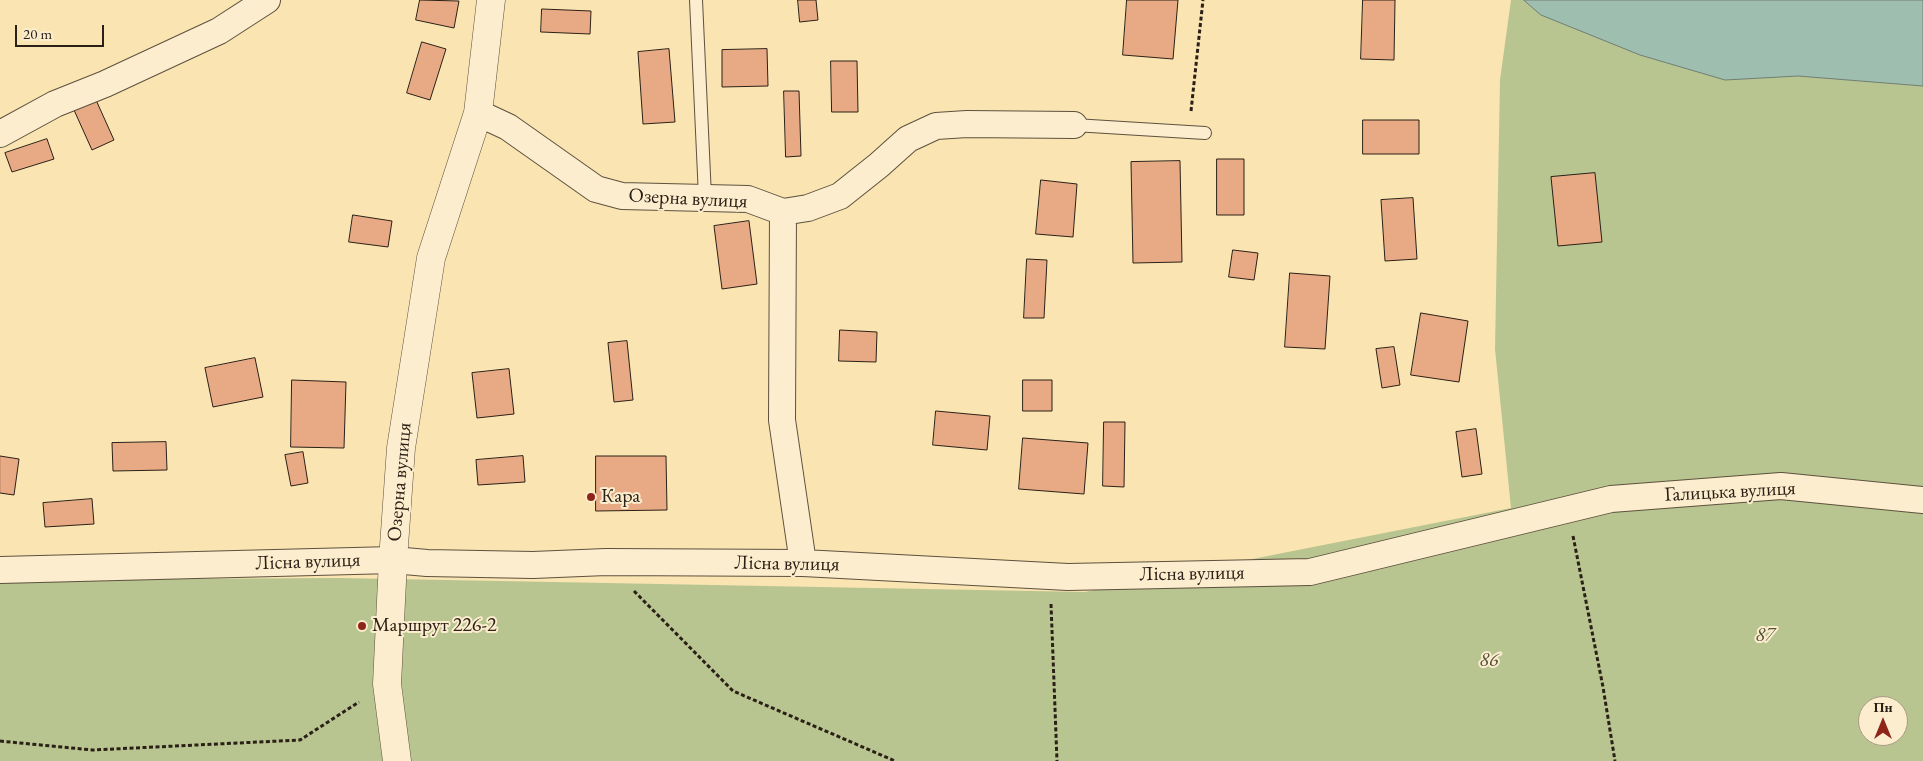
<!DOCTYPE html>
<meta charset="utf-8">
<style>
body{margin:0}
#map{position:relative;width:1923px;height:761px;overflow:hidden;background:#f9e4b2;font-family:"EB Garamond",serif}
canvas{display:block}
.north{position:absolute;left:1858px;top:696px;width:50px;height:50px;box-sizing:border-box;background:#fbedcd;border:1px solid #a89b84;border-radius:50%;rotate:0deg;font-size:14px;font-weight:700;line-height:20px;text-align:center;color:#2b2017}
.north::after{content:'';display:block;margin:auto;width:18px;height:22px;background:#8f2418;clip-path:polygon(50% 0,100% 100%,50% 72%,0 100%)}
.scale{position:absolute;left:15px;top:25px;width:89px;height:22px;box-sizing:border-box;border:2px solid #2b2017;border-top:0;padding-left:6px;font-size:15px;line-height:18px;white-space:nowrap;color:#2b2017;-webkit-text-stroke:4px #fbedcd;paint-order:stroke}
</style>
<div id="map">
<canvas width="1923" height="761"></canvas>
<div class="north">Пн</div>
<div class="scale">20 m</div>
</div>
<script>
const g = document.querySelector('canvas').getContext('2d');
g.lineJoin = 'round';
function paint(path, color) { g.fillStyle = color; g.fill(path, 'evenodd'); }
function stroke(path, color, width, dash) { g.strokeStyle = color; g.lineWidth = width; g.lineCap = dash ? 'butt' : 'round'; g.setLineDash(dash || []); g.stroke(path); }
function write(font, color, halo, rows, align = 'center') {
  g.font = font + ' "EB Garamond",serif'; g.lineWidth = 4; g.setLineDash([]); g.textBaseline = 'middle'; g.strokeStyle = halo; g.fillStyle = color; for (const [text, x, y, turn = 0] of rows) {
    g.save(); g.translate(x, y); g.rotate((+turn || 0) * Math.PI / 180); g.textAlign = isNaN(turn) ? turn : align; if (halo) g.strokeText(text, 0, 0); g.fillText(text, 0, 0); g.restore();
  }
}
paint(new Path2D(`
 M1511 0H1923V761H0V580L339 578 1085 592 1511 508 1495 349 1500 80ZM1868 706H1898V736H1868Z`), '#b8c590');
const water = new Path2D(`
 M1524 0H1923V86L1798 76 1725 80 1640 55 1541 15Z`);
paint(water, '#9ebeb0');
stroke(water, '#707f73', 1);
const building = new Path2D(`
 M420 0 459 1 454 28 416 20Z
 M798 0H816L818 20 800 22Z
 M1127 0H1178L1173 59 1123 55Z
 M1363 0H1395L1394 60 1361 59Z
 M542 9 591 11 590 34 541 32Z
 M422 42 446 49 430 100 407 93Z
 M669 49 675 122 643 124 638 52Z
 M767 49 768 86 722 87V50Z
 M831 61H857L858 112H832Z
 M784 91H799L801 156 786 157Z
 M96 100 114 140 92 150 74 110Z
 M1363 120H1419V154H1363Z
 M47 139 54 159 12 172 5 153Z
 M1217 159H1244V215H1217Z
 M1180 161 1182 262 1133 263 1131 162Z
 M1595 173 1602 242 1558 246 1551 177Z
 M1041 180 1077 184 1073 237 1036 234Z
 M1413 198 1417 259 1385 261 1381 200Z
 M353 215 392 221 388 247 349 242Z
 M749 221 757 284 722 289 714 226Z
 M1233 250 1258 253 1254 280 1229 277Z
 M1027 259 1047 260 1044 318H1024Z
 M1290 273 1330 276 1325 349 1285 347Z
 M1421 313 1468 321 1459 382 1411 375Z
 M840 330 877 332 876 362 839 361Z
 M627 341 633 400 614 402 608 343Z
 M1394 347 1400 385 1382 388 1376 349Z
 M255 358 263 397 213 407 205 368Z
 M509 369 514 414 477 418 472 373Z
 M292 380 346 382 344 448 291 447Z
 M1023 380H1052V411H1023Z
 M936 411 990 416 987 450 933 445Z
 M1104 422H1125L1124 487 1103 486Z
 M1476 429 1482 474 1462 477 1456 432Z
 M1023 438 1088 443 1084 494 1019 489Z
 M166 442 167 470 113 471 112 443Z
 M303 452 308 483 291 486 285 455Z
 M0 456 19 459 14 495 0 493Z
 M523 456 525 482 478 485 476 460Z
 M596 456H666L667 510 596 511Z
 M92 499 94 524 45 527 43 503Z`);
paint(building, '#e8aa84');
stroke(building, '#2b2017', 1);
const service = new Path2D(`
 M696 0 705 197
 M1074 125 1205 133`);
const minor = new Path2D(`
 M478 113 508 127 596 189 622 196 748 199 783 212 808 208 840 196 879 165 908 139 936 126 967 124 1074 125
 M0 134 55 104 105 84 219 31 267 0
 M783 212 782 420 803 563
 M0 570 393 560 427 563 533 565 606 562 803 563 1068 577 1310 572 1611 499 1781 486 1923 500`);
const tertiary = new Path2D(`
 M397 761 387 684 393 560 401 448 431 258 478 113 491 0`);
stroke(service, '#5e513e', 14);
stroke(minor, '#5e513e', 28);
stroke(tertiary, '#5e513e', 29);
stroke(new Path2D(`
 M1191 111 1203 0
 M1573 536 1603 687 1615 761
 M634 591 733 691 895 761
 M1051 604 1057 761
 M0 741 92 750 300 740 359 702`), '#2b2017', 3, [4, 2.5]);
stroke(service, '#fbedcd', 12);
stroke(minor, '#fbedcd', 26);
stroke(tertiary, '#fbedcd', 28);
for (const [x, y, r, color] of [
 [591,497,5,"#8f2418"],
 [362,626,5,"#8f2418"]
]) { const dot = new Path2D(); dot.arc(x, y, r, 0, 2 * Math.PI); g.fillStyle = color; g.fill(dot); stroke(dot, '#fbedcd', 2); }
write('20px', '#2b2017', '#fbedcd', [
 ["Озерна вулиця",688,199,3],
 ["Озерна вулиця",400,482,-85],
 ["Галицька вулиця",1730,492,-3],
 ["Лісна вулиця",308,562,-2],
 ["Лісна вулиця",787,564,1],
 ["Лісна вулиця",1192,574,-1]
]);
write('20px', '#2b2017', '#fbedcd', [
 ["Кара",601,497],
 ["Маршрут 226-2",372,626]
], 'left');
write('italic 20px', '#55523b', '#fbedcd', [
 ["87",1765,636],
 ["86",1489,661]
]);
</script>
